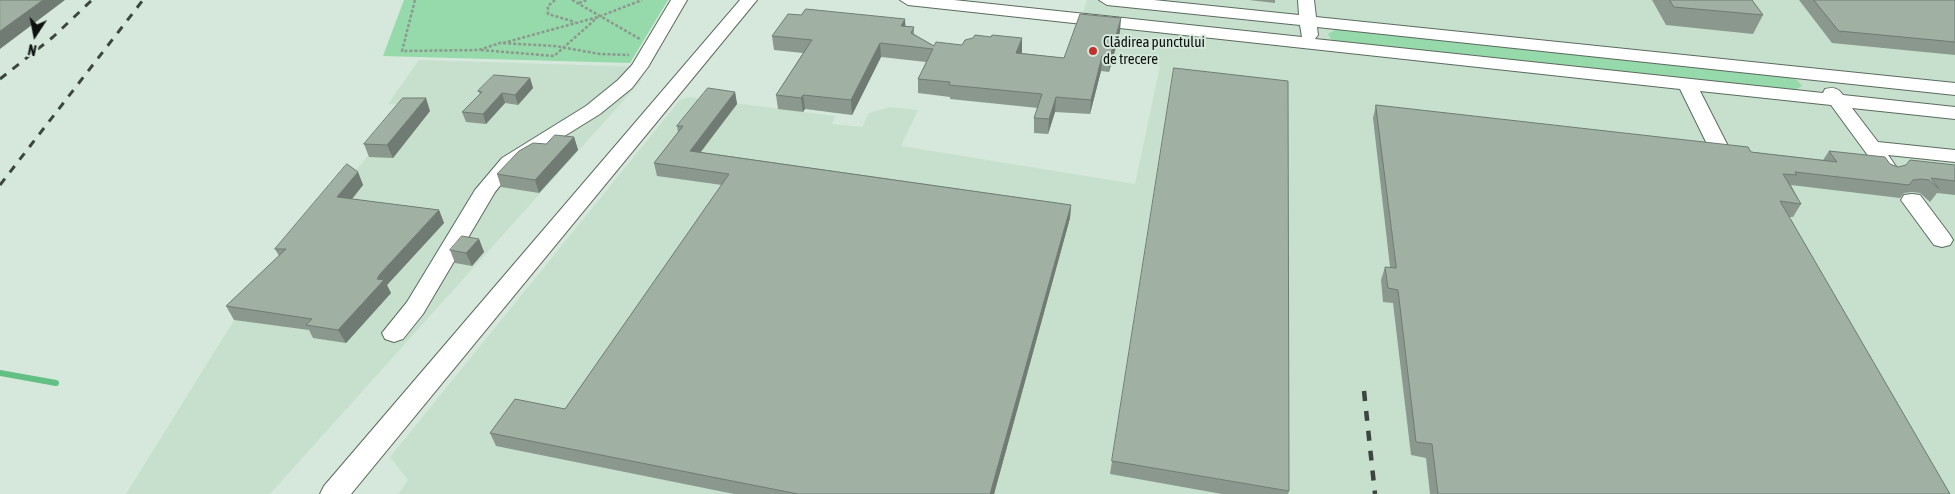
<!DOCTYPE html>
<meta charset="utf-8">
<style>
body{margin:0}
#map{position:relative;width:1955px;height:494px;overflow:hidden;background:#d6e8db;font-family:"Asap Condensed",sans-serif}
canvas{display:block}
.north{position:absolute;left:10px;top:10px;width:50px;height:50px;-webkit-text-stroke:4px #d6e8db;paint-order:stroke;rotate:191deg;font-size:14px;font-weight:700;line-height:20px;text-align:center;color:#0c130e}
.north::after{content:'';display:block;margin:auto;width:18px;height:22px;background:#0c130e;clip-path:polygon(50% 0,100% 100%,50% 72%,0 100%)}
</style>
<div id="map">
<canvas width="1955" height="494"></canvas>
<div class="north">N</div>
</div>
<script>
const g = document.querySelector('canvas').getContext('2d');
g.lineJoin = 'round';
function paint(path, color) { g.fillStyle = color; g.fill(path, 'evenodd'); }
function stroke(path, color, width, dash) { g.strokeStyle = color; g.lineWidth = width; g.lineCap = dash ? 'butt' : 'round'; g.setLineDash(dash || []); g.stroke(path); }
function write(font, color, halo, rows, align = 'center') {
  g.font = font + ' "Asap Condensed",sans-serif'; g.lineWidth = 4; g.setLineDash([]); g.textBaseline = 'middle'; g.strokeStyle = halo; g.fillStyle = color; for (const [text, x, y, turn = 0] of rows) {
    g.save(); g.translate(x, y); g.rotate((+turn || 0) * Math.PI / 180); g.textAlign = isNaN(turn) ? turn : align; if (halo) g.strokeText(text, 0, 0); g.fillText(text, 0, 0); g.restore();
  }
}
paint(new Path2D(`
 M1087 0H1955V494H398L408 480 390 457 680 100 688 97 835 116 832 124 862 127 869 113 890 107 918 110 901 146 1135 184 1160 66 1112 59 1109 72 1065 66Z
 M419 60 646 67 640 82 616 109 270 494H126L241 309 410 105 388 104Z`), '#c7e0cd');
paint(new Path2D(`
 M404 0H668L630 63 383 56Z
 M1337 29 1788 76 1798 81 1802 86 1793 91 1339 43 1331 39 1328 34Z`), '#96d9aa');
stroke(new Path2D(`
 M0 373 56 383`), '#63c084', 6);
const minor = new Path2D(`
 M671 0H687L648 67 632 88 600 114 516 166 495 192 423 314 403 339 394 342 385 339 382 333 407 302 475 190 502 158 586 106 618 80 632 65Z
 M740 0H757L351 494H320L324 486Z
 M900 0H954L1302 37 1300 25 1107 5 1099 0H1154L1299 15 1298 0H1314L1316 17 1955 83V95L1317 27 1318 35 1315 39 1823 93 1825 89C1834 87 1838 88 1843 95L1955 107V119L1852 108 1878 142 1955 150V162L1888 155 1900 172 1897 176 1890 178 1883 176 1831 105 1700 91 1729 148 1726 152 1719 154 1712 152 1709 148 1680 89 908 5Z
 M1912 194 1920 195 1950 235 1953 240 1950 245 1942 247 1934 245 1901 200 1904 195Z`);
stroke(minor, '#5b6a5f', 2);
stroke(new Path2D(`
 M415 0 402 51 479 50 500 43 555 46 600 54 629 55
 M555 0 548 6V14L575 22
 M572 0 640 39
 M579 3 587 0
 M503 43 598 17 642 0
 M481 50 554 56 598 17`), '#8b998f', 2.5, [3, 2]);
paint(minor, '#fff');
stroke(new Path2D(`
 M0 79 53 37 92 0
 M0 185 143 0`), '#3c463f', 3, [8, 8]);
stroke(new Path2D(`
 M1364 391 1375 494`), '#3c463f', 4.5, [10, 10]);
paint(new Path2D(`
 M1249 0H1275V3Z
 M1652 0H1752L1763 15 1753 34 1666 25Z
 M1799 0H1955V55L1832 43Z
 M905 26 914 27V34L934 46 1022 52 1021 53 1064 58 1120 32 1109 72 1101 71 1090 114 1055 112 1048 134 1034 133V118L1038 108 950 99V97L918 93V79L926 62 881 57 852 115 805 109 803 112 778 109 776 95 803 53 774 50 772 36Z
 M530 78 533 88 518 105 505 103 486 124 466 122 462 112 480 94 478 91Z
 M735 92 737 104 701 152 1071 205 1070 218 994 494H734L496 446 490 433 565 409 722 185 657 176 654 163 678 132 677 126Z
 M1376 105 1751 152 1823 160 1829 151 1890 164 1898 167 1955 165V195L1937 193 1930 202 1920 193 1912 192 1904 193 1900 198 1791 185 1801 204 1793 217H1789L1950 494H1430L1426 458 1411 455 1393 303 1383 302 1381 280 1385 267H1390L1373 118Z
 M430 111 393 158 369 157 364 144Z
 M574 137 578 150 539 193 501 187 497 174 546 144Z
 M358 172 363 185 352 199 439 210 444 223 387 285 391 293 346 343 313 338 309 330 234 320 226 306 279 256 275 249Z
 M479 239 484 252 472 266 455 263 450 250Z
 M1112 461 1289 491 1288 494H1222L1110 474Z`), '#8a988d');
paint(new Path2D(`
 M43 0H65L0 49V31Z
 M1121 18 1120 32 1109 72 1110 57Z
 M905 19 906 33 901 26Z
 M1022 38V52L1016 67V53Z
 M880 43 881 57 852 115 851 100Z
 M1102 56 1101 71 1090 114 1091 100Z
 M530 78 533 88 518 105 515 95Z
 M735 92 737 104 692 163 690 151Z
 M502 93 505 103 486 124 483 114Z
 M803 95 805 109 803 112 801 98Z
 M1056 97 1055 112 1048 134 1049 119Z
 M426 98 430 111 393 158 387 145Z
 M574 137 578 150 539 193 535 180Z
 M358 172 363 185 343 210 337 197Z
 M1071 205 1070 218 994 494H990Z
 M439 210 444 223 387 285 391 293 346 343 338 330 380 274Z
 M479 239 484 252 472 266 466 253Z`), '#707c73');
const building = new Path2D(`
 M0 0H43L0 31Z
 M1670 0H1752L1763 15 1674 7Z
 M1814 0H1955V42L1839 31Z
 M806 9 905 19 901 26 914 27 911 33 934 46 936 42 962 45 965 40 973 38 975 35 991 37 992 35 1022 38 1016 53 1064 58 1080 14 1121 18 1110 57 1102 56 1091 100 1056 97 1049 119 1034 118 1042 94 949 85 950 82 918 79 933 49 880 43 851 100 803 95 801 98 776 95 812 40 772 36 788 14 801 15Z
 M1174 68 1288 81 1289 491 1112 461Z
 M494 75 530 78 515 95 502 93 483 114 462 112 482 92 478 91Z
 M708 88 735 92 690 151 1071 205 990 494H798L490 433 515 399 565 409 729 174 654 163 683 126H677Z
 M403 98H426L387 145 364 144Z
 M1376 105 1748 147 1751 152 1837 162 1829 151 1885 157 1890 164 1898 167 1906 165 1910 160 1955 165V181L1931 178 1939 189 1929 180 1921 179 1913 180 1909 185 1795 172 1797 175 1783 174 1801 204 1780 201 1950 494H1438L1432 444 1416 442 1398 290 1388 288 1385 267 1396 268Z
 M555 135 574 137 535 180 497 174 519 151 533 143 546 144Z
 M347 164 358 172 337 197 439 210 380 274 377 279 384 280 338 330 306 325 312 319 226 306 286 249H275Z
 M462 236 479 239 466 253 450 250Z`);
paint(building, '#a0b1a4');
stroke(building, '#707c73', 1);
for (const [x, y, r, color] of [
 [1093,51,5,"#c0322b"]
]) { const dot = new Path2D(); dot.arc(x, y, r, 0, 2 * Math.PI); g.fillStyle = color; g.fill(dot); stroke(dot, '#d6e8db', 2); }
write('15px', '#0c130e', '#d6e8db', [
 ["Clădirea punctului",1103,42],
 ["de trecere",1103,59]
], 'left');
</script>
